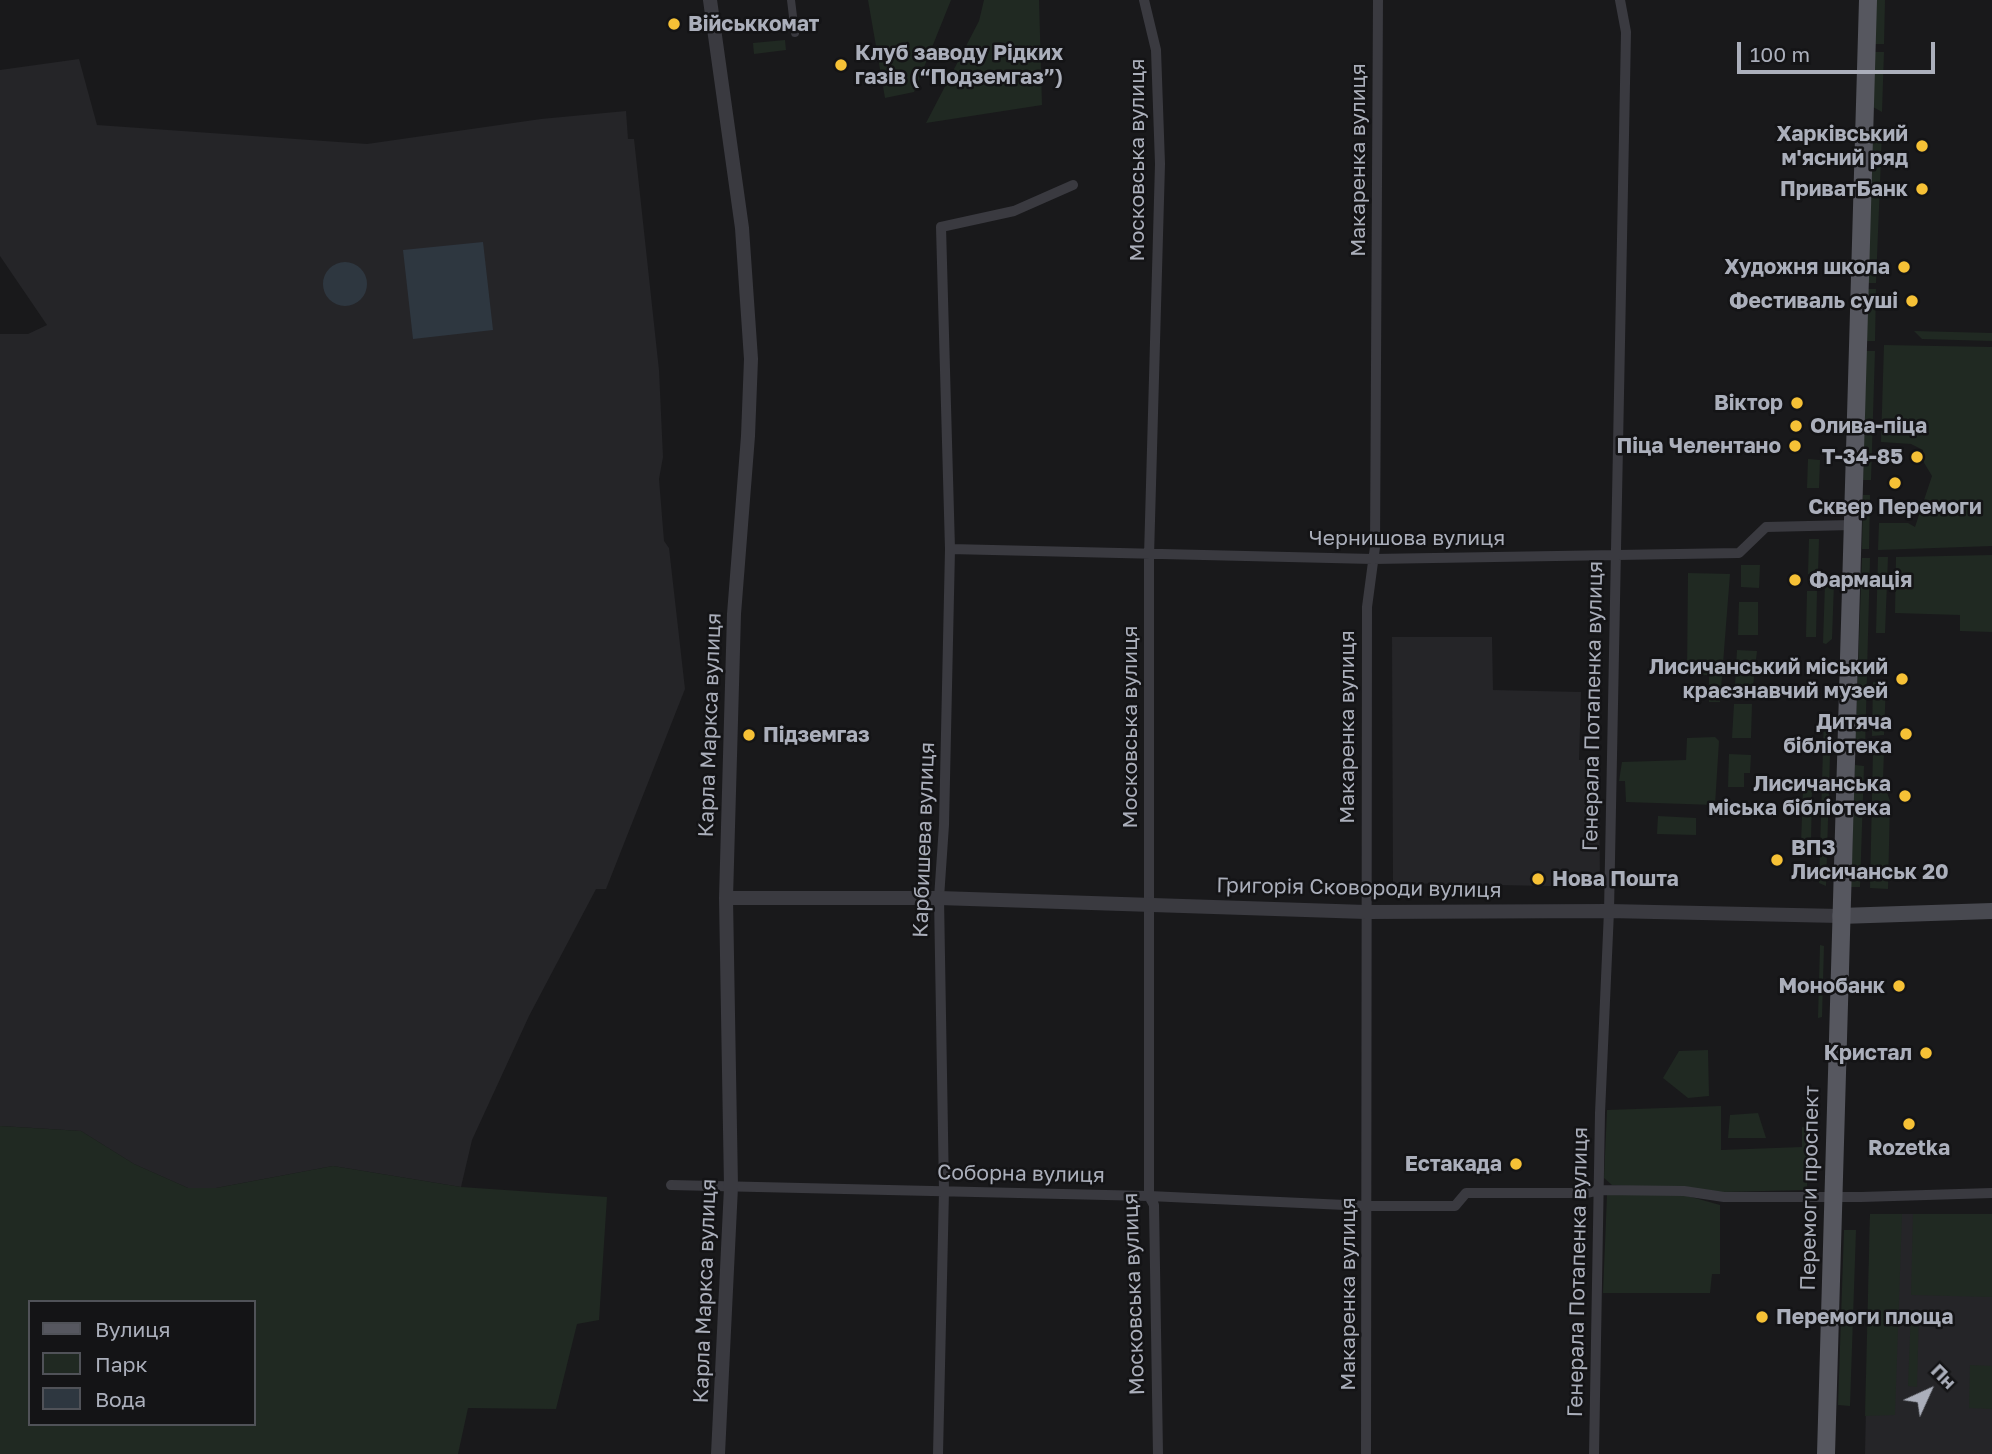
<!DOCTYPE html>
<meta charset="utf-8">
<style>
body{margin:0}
#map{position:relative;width:1992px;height:1454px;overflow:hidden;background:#19191b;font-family:"Golos Text",sans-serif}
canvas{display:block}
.legend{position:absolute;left:28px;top:1300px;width:228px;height:126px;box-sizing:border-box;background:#141416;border:2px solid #505258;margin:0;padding:9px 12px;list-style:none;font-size:21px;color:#abafbb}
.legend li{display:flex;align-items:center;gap:14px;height:35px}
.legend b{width:35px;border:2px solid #505258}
.north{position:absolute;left:1894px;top:1356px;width:70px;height:70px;-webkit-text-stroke:5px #141416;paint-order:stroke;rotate:45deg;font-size:19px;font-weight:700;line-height:28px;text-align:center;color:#abafbb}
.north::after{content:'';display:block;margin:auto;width:24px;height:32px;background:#abafbb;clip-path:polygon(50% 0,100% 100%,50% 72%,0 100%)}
.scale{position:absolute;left:1737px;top:42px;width:198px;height:32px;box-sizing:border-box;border:4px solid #abafbb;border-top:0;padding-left:9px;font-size:21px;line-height:24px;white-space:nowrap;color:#abafbb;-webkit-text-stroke:5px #141416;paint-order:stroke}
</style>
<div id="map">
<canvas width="1992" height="1454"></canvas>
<ul class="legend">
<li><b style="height:9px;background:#56575f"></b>Вулиця</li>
<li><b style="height:19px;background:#202922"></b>Парк</li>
<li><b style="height:19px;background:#2e3740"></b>Вода</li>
</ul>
<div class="north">Пн</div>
<div class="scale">100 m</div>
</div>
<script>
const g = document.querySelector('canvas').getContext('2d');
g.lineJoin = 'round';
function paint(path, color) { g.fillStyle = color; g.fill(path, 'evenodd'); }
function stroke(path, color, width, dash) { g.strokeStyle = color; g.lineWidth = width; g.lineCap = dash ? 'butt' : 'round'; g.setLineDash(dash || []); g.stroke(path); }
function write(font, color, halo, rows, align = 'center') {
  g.font = font + ' "Golos Text",sans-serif'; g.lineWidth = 5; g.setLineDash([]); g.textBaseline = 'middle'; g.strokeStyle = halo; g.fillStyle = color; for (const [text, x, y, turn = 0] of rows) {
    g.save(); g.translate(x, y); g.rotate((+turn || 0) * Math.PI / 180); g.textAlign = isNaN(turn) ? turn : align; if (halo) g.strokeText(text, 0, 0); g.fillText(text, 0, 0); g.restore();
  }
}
paint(new Path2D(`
 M79 59 97 125 367 144 541 119 626 111 628 139H634L659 370 663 457 659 479 664 541 669 548 685 689 606 889H596L529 1016 472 1140 461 1187 333 1166 216 1188H188L134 1164 81 1131 0 1126V334H28L47 325 0 256V70Z
 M1392 637H1492L1493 690 1581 692 1579 760H1585V772L1599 773 1600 887 1393 883Z
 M1870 1214H1992V1454H1865Z`), '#252528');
paint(new Path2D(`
 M868 0H951L914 92 885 98Z
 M984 0H1039L1042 105 926 123 979 21Z
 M1876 0H1885L1884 44H1875Z
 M785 40 786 50 754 54 753 43Z
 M1874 52H1884L1882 112 1873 107Z
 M1877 132H1882L1876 283H1867L1873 135Z
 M1867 289H1876L1875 341H1866Z
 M1914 331 1992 333V341L1922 339Z
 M1884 345 1992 347V546L1878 550 1879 523H1908L1915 527 1932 476 1923 461V450L1911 444 1881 442Z
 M1866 351H1875L1871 480H1863Z
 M1808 459 1820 460 1819 488H1807Z
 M1863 495H1870L1869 549H1862Z
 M1809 539H1819L1818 574H1808Z
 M1992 555V632L1960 631V615L1895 613 1896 557Z
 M1878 557H1888L1885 633H1876Z
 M1862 558H1870L1865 751H1855Z
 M1741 565H1760L1759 588 1741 587Z
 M1688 573 1730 574 1720 702H1709V675L1687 676Z
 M1825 583H1834L1832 639 1826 644 1823 643Z
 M1807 591H1817L1816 637H1806Z
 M1739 602H1758V635H1738Z
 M1737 650 1757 651 1753 686H1735Z
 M1873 682 1886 683 1884 735 1872 736Z
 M1734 704H1752L1751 738H1732Z
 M1824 715 1831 722 1826 886 1819 883Z
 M1715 737 1719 741 1715 805 1626 802 1625 781H1619L1622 762 1686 760 1687 738Z
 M1873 750H1884L1883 781 1890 801 1888 889 1870 888Z
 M1729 754 1751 755 1750 773H1744V787H1728Z
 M1855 765 1864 766 1860 887H1851Z
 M1803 788 1812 789 1811 844H1801Z
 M1658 816 1696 818V835L1657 834Z
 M1820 945 1824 946 1822 1017 1818 1018Z
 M1708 1050 1709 1096 1688 1098 1663 1078 1679 1051Z
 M1721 1106V1150L1802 1147V1127L1808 1128 1807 1190 1723 1192 1612 1185 1604 1178 1607 1110Z
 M1758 1113 1766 1138H1728L1730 1115Z
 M0 1126 81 1131 134 1164 188 1188H216L333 1166 461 1187 607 1197 599 1320 577 1324 556 1409 468 1408 458 1454H0ZM30 1302H254V1424H30Z
 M1607 1195H1684L1720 1205V1274H1712L1710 1293H1603Z
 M1870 1214H1902L1895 1415 1865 1416Z
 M1913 1214H1992V1297L1911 1295Z
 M1844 1230H1856L1850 1406 1838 1405Z
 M1911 1310H1919L1917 1387 1908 1386Z
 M1970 1365 1992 1366V1409L1969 1408Z`), '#202922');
paint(new Path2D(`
 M483 242 493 330 413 339 403 250Z
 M323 284a22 22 0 1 1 44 0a22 22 0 1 1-44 0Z`), '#2e3740');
stroke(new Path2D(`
 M791 0 795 33`), '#3a3a40', 8);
stroke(new Path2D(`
 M1144 0 1156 50 1160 164 1149 556V1196L1154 1205 1158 1454
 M950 549 1373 559 1739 553 1766 527 1852 525
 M671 1185 1149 1196 1367 1206H1455L1466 1193H1586L1600 1190 1684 1191 1724 1197H1861L1992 1193
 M938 1454 944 1191 939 898 944 825 950 549 941 227 1014 211 1073 185
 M1366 1454 1367 607 1375 547 1378 0
 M1594 1454 1600 1113 1609 911 1626 32 1620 0`), '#3a3a40', 10);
stroke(new Path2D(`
 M710 0 742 228 751 359 748 436 734 614 726 898 731 1187 718 1454
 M726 898H939L1366 912 1609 911 1840 916`), '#3a3a40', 14);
stroke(new Path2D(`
 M1840 916 1992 911`), '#484950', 16);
stroke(new Path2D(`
 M1826 1454 1868 0`), '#56575f', 18);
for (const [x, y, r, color] of [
 [674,24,7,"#f6c136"],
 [841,65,7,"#f6c136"],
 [1922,146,7,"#f6c136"],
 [1922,189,7,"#f6c136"],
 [1904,267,7,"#f6c136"],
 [1912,301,7,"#f6c136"],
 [1797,403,7,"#f6c136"],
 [1796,426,7,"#f6c136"],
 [1795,446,7,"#f6c136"],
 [1917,457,7,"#f6c136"],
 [1895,483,7,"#f6c136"],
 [1795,580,7,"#f6c136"],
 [1902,679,7,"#f6c136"],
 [1906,734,7,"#f6c136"],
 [749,735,7,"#f6c136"],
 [1905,796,7,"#f6c136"],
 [1777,860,7,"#f6c136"],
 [1538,879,7,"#f6c136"],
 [1899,986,7,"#f6c136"],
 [1926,1053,7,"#f6c136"],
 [1909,1124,7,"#f6c136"],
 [1516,1164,7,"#f6c136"],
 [1762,1317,7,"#f6c136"]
]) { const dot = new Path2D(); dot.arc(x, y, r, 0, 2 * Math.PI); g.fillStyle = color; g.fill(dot); stroke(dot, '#141416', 2.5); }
write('bold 21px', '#abafbb', '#141416', [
 ["Військкомат",688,24,"left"],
 ["Клуб заводу Рідких",855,53,"left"],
 ["газів (“Подземгаз”)",855,77,"left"],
 ["Харківський",1908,134],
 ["м'ясний ряд",1908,158],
 ["ПриватБанк",1908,189],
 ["Художня школа",1890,267],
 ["Фестиваль суші",1898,301],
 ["Віктор",1783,403],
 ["Олива-піца",1810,426,"left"],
 ["Піца Челентано",1781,446],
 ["Т-34-85",1903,457],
 ["Сквер Перемоги",1895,507,"center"],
 ["Фармація",1809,580,"left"],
 ["Лисичанський міський",1888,667],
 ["краєзнавчий музей",1888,691],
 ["Дитяча",1892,722],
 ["бiблiотека",1892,746],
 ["Підземгаз",763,735,"left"],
 ["Лисичанська",1891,784],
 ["мiська бiблiотека",1891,808],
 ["ВПЗ",1791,848,"left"],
 ["Лисичанськ 20",1791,872,"left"],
 ["Нова Пошта",1552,879,"left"],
 ["Монобанк",1885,986],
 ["Кристал",1912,1053],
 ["Rozetka",1909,1148,"center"],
 ["Естакада",1502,1164],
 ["Перемоги площа",1776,1317,"left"]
], 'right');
write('21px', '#abafbb', '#141416', [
 ["Московська вулиця",1137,160,-90],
 ["Макаренка вулиця",1358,160,-90],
 ["Чернишова вулиця",1407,538],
 ["Генерала Потапенка вулиця",1593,706,-89],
 ["Карла Маркса вулиця",710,725,-88],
 ["Московська вулиця",1130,727,-90],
 ["Макаренка вулиця",1347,727,-90],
 ["Карбишева вулиця",924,840,-88],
 ["Григорія Сковороди вулиця",1359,888,1],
 ["Соборна вулиця",1021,1174,1],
 ["Перемоги проспект",1810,1188,-89],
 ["Генерала Потапенка вулиця",1578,1272,-89],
 ["Карла Маркса вулиця",705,1291,-88],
 ["Московська вулиця",1134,1294,-92],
 ["Макаренка вулиця",1348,1294,-90]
]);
</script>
